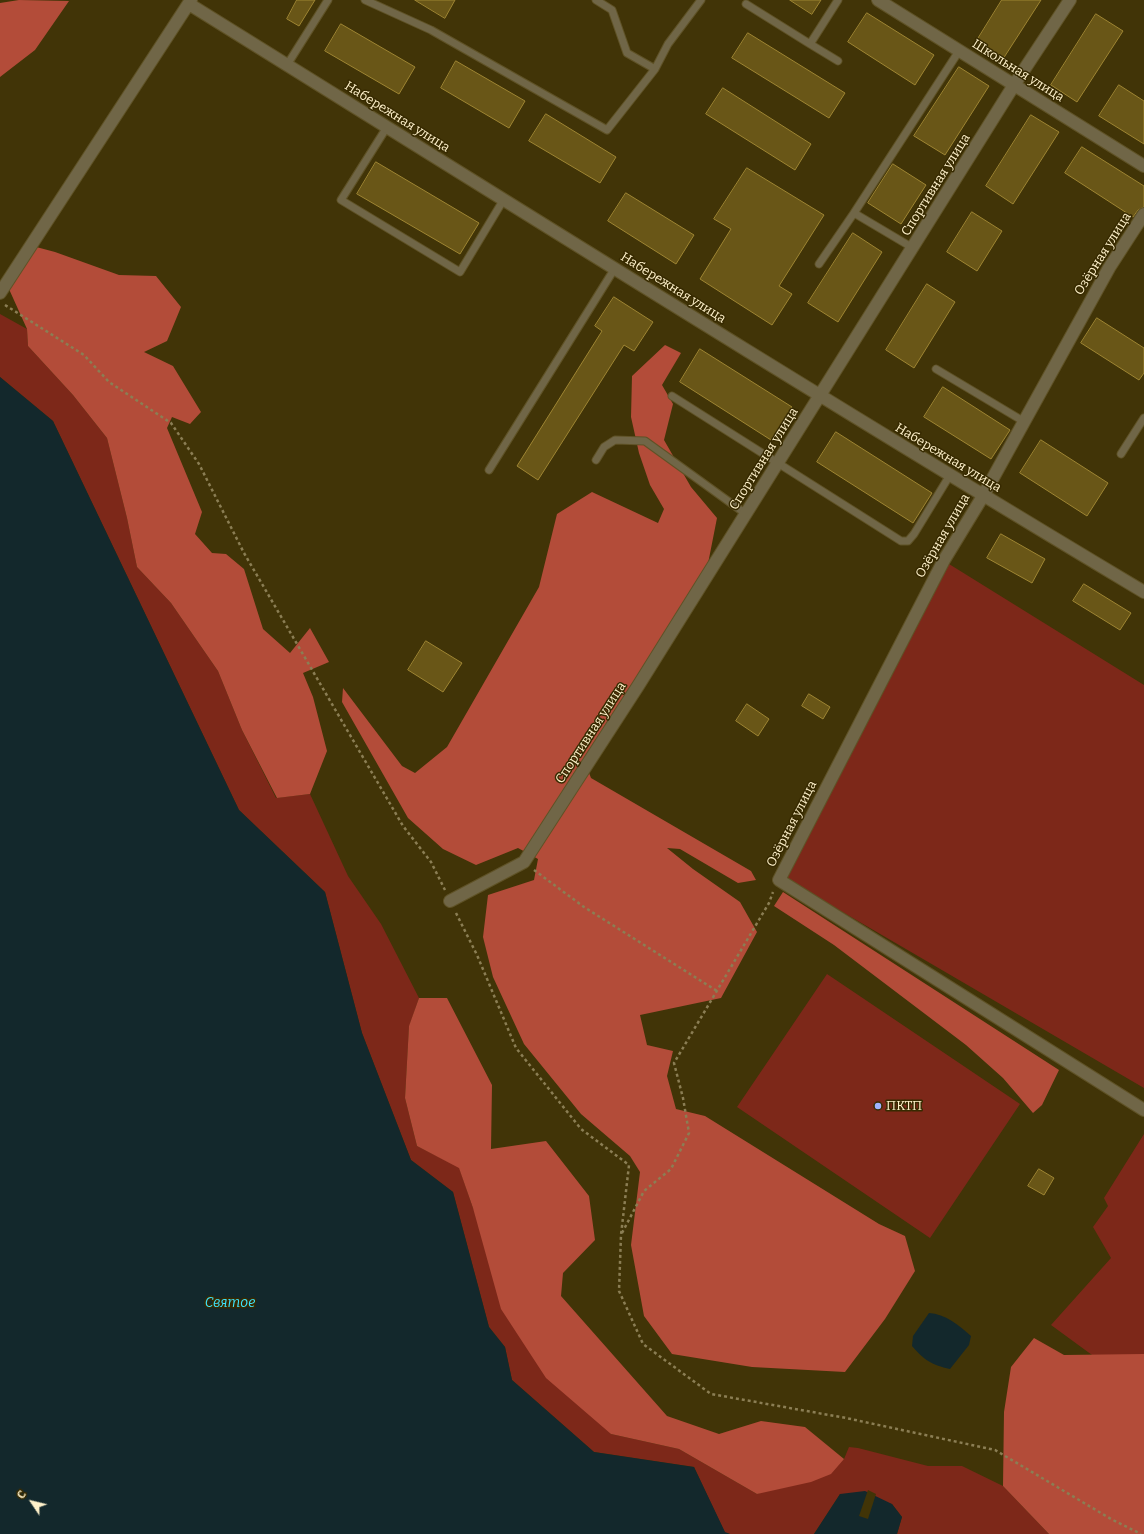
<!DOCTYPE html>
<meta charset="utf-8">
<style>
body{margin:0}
#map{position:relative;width:1144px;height:1534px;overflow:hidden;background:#413407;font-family:Bitter,serif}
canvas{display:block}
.north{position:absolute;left:12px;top:1482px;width:40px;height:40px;-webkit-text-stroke:3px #372a00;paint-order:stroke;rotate:305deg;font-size:11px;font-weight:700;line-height:16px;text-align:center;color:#fff2cb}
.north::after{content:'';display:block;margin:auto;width:14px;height:18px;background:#fff2cb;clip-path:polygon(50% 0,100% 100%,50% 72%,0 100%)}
</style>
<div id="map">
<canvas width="1144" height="1534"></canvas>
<div class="north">С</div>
</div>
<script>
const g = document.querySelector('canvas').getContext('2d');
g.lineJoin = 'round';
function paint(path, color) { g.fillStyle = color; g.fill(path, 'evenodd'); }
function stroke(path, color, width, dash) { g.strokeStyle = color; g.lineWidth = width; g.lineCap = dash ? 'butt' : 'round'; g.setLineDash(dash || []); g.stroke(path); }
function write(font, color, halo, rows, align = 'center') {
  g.font = font + ' Bitter,serif'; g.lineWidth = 3; g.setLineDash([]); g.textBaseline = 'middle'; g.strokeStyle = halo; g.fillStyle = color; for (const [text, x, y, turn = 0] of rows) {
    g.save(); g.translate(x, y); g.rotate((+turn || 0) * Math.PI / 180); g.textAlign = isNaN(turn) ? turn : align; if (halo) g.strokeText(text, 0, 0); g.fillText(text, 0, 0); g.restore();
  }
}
paint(new Path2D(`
 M0 314 27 329 28 346 73 395 107 438 127 518 137 567 171 603 218 671 242 730 276 798 310 794 348 876 381 924 419 998 409 1027 405 1098 417 1146 459 1167 473 1208 611 1434 679 1449 757 1494 844 1459 849 1447 858 1448 928 1466H962L1003 1486 1049 1534H897L902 1517 892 1504 840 1494 814 1534H730L725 1533 694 1467 594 1452 512 1380 505 1347 489 1327 453 1192 411 1160 362 1033 325 892 239 810 53 421 0 377Z
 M949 564 1144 685V1088L786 879Z
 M827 974 1020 1104 930 1238 737 1107Z
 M1144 1134V1393L1051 1325 1111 1258 1093 1227 1108 1206 1104 1198Z`), '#7d2819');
paint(new Path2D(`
 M19 0 69 1 35 50 0 77V3Z
 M25 244 55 252 119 275 156 276 181 307 167 341 144 352 173 366 201 412 190 424 172 417 167 428 202 512 195 534 212 553 226 554 244 569 263 629 290 653 310 628 329 662 303 673 313 697 327 751 310 794 277 798 242 730 218 671 171 603 137 567 127 518 107 438 73 395 28 346 27 329 4 278Z
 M665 345 681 353 662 385 673 404 664 440 691 487 717 518 703 589 588 770 591 778 751 871 756 880 738 883 680 849 667 848 693 869 740 902 757 932 721 998 640 1015 647 1045 673 1051 667 1076 676 1109 705 1116 879 1224 905 1236 915 1271 885 1319 845 1372 752 1367 672 1354 644 1316 631 1245 640 1172 630 1156 581 1114 524 1044 493 977 483 937 488 895 534 880 538 859 518 848 476 865 443 849 408 818 342 702 343 688 402 766 415 773 447 747 539 587 557 514 592 492 658 523 664 509 650 485 639 453 631 417 632 376Z
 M783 892 1059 1070 1042 1105 1033 1113 1003 1078 966 1045 834 945 774 906Z
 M419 998H447L492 1085 491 1149 546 1141 589 1196 595 1240 563 1273 561 1296 667 1416 719 1434 761 1421 805 1427 844 1459 831 1474 811 1482 757 1494 679 1449 611 1434 546 1378 501 1309 473 1208 459 1168 417 1146 405 1098 409 1026Z
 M1034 1338 1064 1355 1144 1354V1534H1049L1003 1486 1004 1412 1011 1367Z`), '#b34c39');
paint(new Path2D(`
 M0 377 53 421 239 810 325 892 362 1033 411 1160 453 1192 489 1327 505 1347 512 1380 594 1452 694 1467 725 1532 730 1534H0Z
 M929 1313C945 1314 959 1325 971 1336L969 1345 950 1369C932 1365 924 1360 912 1346L913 1336Z
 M865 1491 892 1504 902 1517 897 1534H814L840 1494Z`), '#13282c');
paint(new Path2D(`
 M868 1490 876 1494 868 1519 859 1516Z`), '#413407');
const building = new Path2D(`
 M297 0H315L299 26 287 19Z
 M415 0H455L445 18Z
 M790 0H821L812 14Z
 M1002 0H1041L1003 59 976 42Z
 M867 13 934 55 915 85 848 42Z
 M1096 14 1123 31 1077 102 1051 85Z
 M341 24 415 67 399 94 325 51Z
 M748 33 845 93 829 118 732 58Z
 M456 61 525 101 509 128 441 88Z
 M959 67 989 86 945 155 914 136Z
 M1119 85 1144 101V144L1099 116Z
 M723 88 811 144 795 170 706 114Z
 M546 114 616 157 600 183 529 141Z
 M1031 115 1059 132 1013 204 986 186Z
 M1082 147 1144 186V207L1138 210 1133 217 1065 173Z
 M376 162 479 223 460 254 357 194Z
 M893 164 926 185 901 224 868 203Z
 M747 168 824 215 779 286 792 294 772 325 700 279 731 229 714 219Z
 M626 193 694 235 676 264 608 221Z
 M972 212 1002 231 977 271 947 252Z
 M853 233 882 252 838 322 808 303Z
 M927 284 955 302 914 368 886 350Z
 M614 297 653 322 634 351 624 345 538 480 517 466 602 331 595 326Z
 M1097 318 1144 348V373L1139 380 1081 343Z
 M700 349 792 407 771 440 680 382Z
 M943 387 1010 430 991 459 924 417Z
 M836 432 932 493 913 523 817 462Z
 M1041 440 1108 483 1087 516 1020 473Z
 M1001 534 1045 559 1032 583 987 558Z
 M1084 584 1131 613 1120 630 1073 601Z
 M426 641 462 663 443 692 408 670Z
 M809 694 830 707 823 719 802 706Z
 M747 704 769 719 758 736 736 721Z
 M1039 1169 1054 1178 1044 1195 1028 1186Z`);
paint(building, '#695617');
stroke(building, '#9e8533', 1);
const lane = new Path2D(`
 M365 0 431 30 607 130 655 69
 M596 0 612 10 627 53 655 69 668 44 701 0
 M746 4 810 44 838 0
 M810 44 838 61
 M287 65 328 0
 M387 127 341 200 460 272 504 199
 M854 213 959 51
 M819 264 854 213 913 248
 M936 369 1023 421
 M672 396 901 541H908L914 534 950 475
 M1121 454 1144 418
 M596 460 604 447 615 440 645 441 746 514
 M489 470 615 268`);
const street = new Path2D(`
 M878 0 1144 166
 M189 4C506 201 823 400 1144 592
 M1144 214 1109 268 983 496 944 560 779 880 1144 1110
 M0 293 191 0
 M450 901 524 862 638 686 1014 85 1070 0`);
stroke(lane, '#5f5226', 9);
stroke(street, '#5f5226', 14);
stroke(new Path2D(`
 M5 305 84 355 109 382 171 423 199 464 244 553 403 826 431 862 445 890
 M534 870 584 907 717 991
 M456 913 477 955 516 1048 581 1129 629 1165 621 1235 619 1291 643 1344 711 1394 846 1418 995 1450 1111 1519 1141 1534
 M622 1233 644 1191 671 1169 689 1133 683 1098 674 1063 769 903 773 892`), '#8b7e54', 2.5, [3, 3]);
stroke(lane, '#706647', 7);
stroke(street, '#706647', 12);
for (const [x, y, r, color] of [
 [878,1106,4,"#9fb3fd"]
]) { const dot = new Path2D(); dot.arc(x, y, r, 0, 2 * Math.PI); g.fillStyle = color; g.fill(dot); stroke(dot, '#372a00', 1.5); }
write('13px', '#fff2cb', '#372a00', [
 ["Школьная улица",1018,71,32],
 ["Набережная улица",397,117,32],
 ["Спортивная улица",936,185,-58],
 ["Озёрная улица",1103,254,-58],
 ["Набережная улица",673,288,32],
 ["Набережная улица",948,458,31],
 ["Спортивная улица",764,459,-58],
 ["Озёрная улица",943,536,-60],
 ["Спортивная улица",591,733,-57],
 ["Озёрная улица",792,824,-63]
]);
write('13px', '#fff2cb', '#372a00', [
 ["ПКТП",886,1106]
], 'left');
write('italic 14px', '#3ce3ff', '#372a00', [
 ["Святое",230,1303]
]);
</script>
